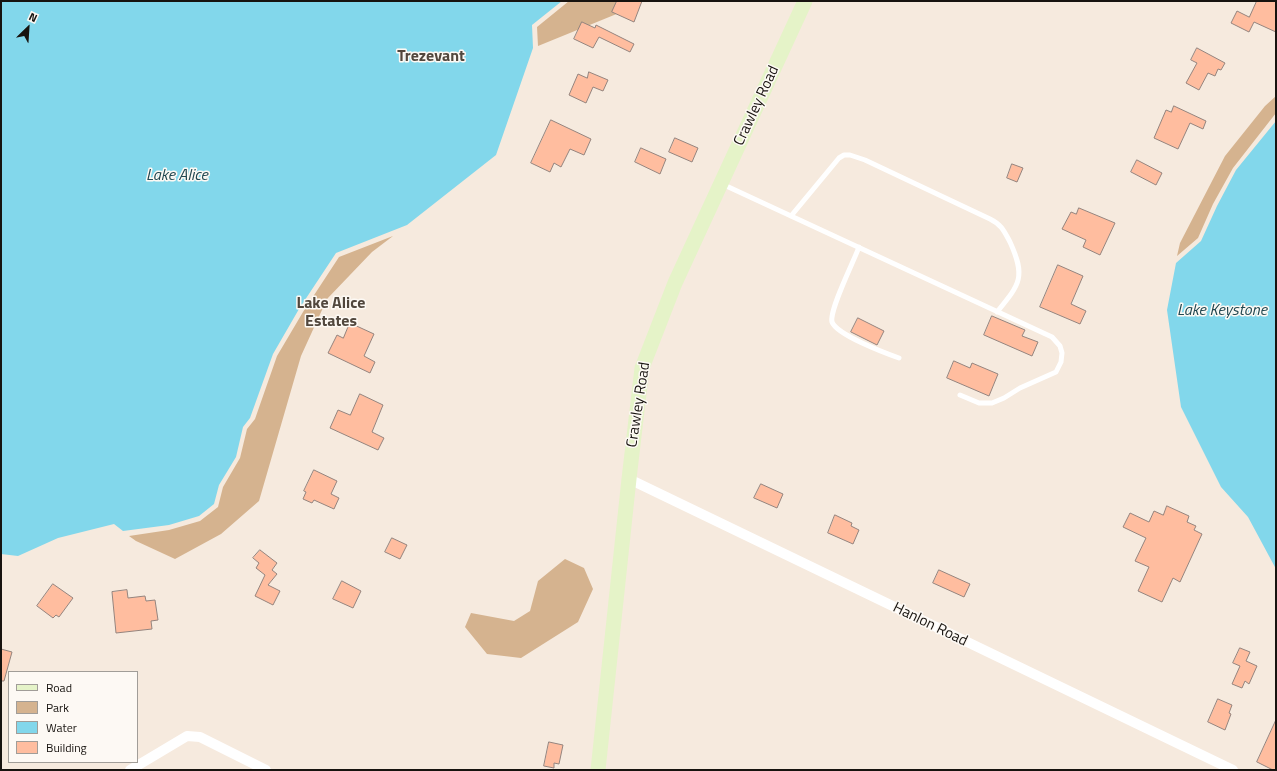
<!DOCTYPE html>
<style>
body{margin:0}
#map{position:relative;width:1277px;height:771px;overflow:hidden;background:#f6eade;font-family:"Titillium Web",sans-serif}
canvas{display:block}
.frame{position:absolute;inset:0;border:2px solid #17130f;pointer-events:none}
.legend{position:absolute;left:8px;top:671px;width:130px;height:92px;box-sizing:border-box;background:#fdf9f4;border:1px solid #a19d98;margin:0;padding:5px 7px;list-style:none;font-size:12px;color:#17130f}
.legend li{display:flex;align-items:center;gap:8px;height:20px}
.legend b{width:20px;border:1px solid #a19d98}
.north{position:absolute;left:8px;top:8px;width:40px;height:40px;-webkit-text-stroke:3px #fdf9f4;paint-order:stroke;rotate:25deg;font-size:11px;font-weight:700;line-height:16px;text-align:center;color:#17130f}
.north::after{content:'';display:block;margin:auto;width:14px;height:18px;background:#17130f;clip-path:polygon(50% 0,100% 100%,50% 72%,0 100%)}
</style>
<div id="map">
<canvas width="1277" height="771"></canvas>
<div class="frame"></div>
<ul class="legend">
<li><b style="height:5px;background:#e5f3c8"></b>Road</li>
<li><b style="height:11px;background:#d5b38f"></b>Park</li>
<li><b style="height:11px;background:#82d7eb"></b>Water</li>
<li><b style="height:11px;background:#ffbd9f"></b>Building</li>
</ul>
<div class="north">N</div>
</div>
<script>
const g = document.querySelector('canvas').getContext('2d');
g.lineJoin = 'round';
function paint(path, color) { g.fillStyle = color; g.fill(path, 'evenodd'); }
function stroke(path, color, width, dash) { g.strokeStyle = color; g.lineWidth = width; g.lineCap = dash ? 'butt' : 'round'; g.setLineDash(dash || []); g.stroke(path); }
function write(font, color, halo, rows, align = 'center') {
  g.font = font + ' "Titillium Web",sans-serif'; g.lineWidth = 3; g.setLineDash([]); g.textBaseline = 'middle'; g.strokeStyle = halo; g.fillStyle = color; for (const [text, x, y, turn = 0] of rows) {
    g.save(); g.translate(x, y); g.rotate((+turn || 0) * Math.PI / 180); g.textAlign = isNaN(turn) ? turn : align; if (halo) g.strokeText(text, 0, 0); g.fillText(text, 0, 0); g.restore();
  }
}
paint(new Path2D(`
 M569 1H628L619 13 538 46 537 27Z
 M1276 96V113L1233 168 1213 204 1198 238 1177 256 1180 243 1225 156 1265 106Z
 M393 236 372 252 327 299 301 356 259 501 221 534 175 559 136 541 129 536 169 530 200 521 218 507 223 487 240 458 247 429 255 419 277 356 303 312 339 257Z
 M565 559 584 568 593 589 578 622 521 658 487 654 465 627 471 613 514 621 530 611 538 581Z`), '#d5b38f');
paint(new Path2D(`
 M1 1H562L532 25 533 48 496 155 407 225 336 253 299 309 273 354 250 418 243 427 236 457 219 485 214 504 199 516 169 525 123 531 114 524 58 538 18 556 1 554Z
 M1276 121V569L1248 517 1221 487 1181 407 1167 310 1176 263 1201 241 1217 206 1236 170Z`), '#82d7eb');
const building = new Path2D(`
 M617 1H642L634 22 612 12Z
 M1257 1H1276V32L1254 22 1249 32 1231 23 1237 11 1249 17Z
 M582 22 595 28 596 25 634 44 630 52 599 37 593 48 574 39Z
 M1197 48 1225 63 1221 70 1218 69 1215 76 1208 73 1199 90 1186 83 1197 63 1191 60Z
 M589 72 608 80 603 91 593 87 586 103 569 95 578 74 587 78Z
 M1174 106 1206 121 1203 129 1190 123 1178 149 1154 138 1166 110 1171 112Z
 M551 120 591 139 584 155 570 149 561 167 554 163 550 172 531 163Z
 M675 138 698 148 692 162 669 152Z
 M641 148 666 159 660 174 635 162Z
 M1137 160 1162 173 1156 185 1131 172Z
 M1012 164 1023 168 1017 182 1007 178Z
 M1079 208 1115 223 1100 255 1083 247 1086 240 1062 229 1071 212 1076 214Z
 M1058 265 1083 276 1071 304 1086 311 1080 324 1040 307Z
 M992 316 1025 330 1022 336 1038 342 1032 356 984 335Z
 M858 318 884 331 877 345 851 332Z
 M350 323 374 334 364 356 375 362 370 373 328 353 337 335 343 338Z
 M954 361 970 368 972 363 998 374 989 396 947 378Z
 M360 394 383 405 372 432 384 438 378 450 330 428 338 410 350 415Z
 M314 470 337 481 331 494 339 498 334 509 314 500 312 503 303 499 306 492 304 491Z
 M761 484 783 494 777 508 754 498Z
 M1167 506 1189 516 1187 522 1196 526 1194 530 1202 534 1180 582 1173 578 1162 602 1138 591 1149 567 1135 561 1146 538 1123 527 1130 513 1149 522 1154 511 1163 515Z
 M835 515 852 523 851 526 859 530 853 544 828 533Z
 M392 538 407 545 400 559 385 552Z
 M260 550 277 563 272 570 277 574 268 585 280 591 273 605 255 596 265 575 256 568 259 563 253 558Z
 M939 570 970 584 964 597 933 583Z
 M342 581 361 591 353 608 333 599Z
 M53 584 73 598 59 617 56 615 53 618 37 606Z
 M127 590 128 598 145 596 146 601 155 600 158 620 151 621 152 629 116 633 112 592Z
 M1240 648 1250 652 1246 661 1257 666 1249 684 1245 681 1242 688 1232 684 1240 666 1233 663Z
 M1 649 12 652 4 681H1Z
 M1218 699 1232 705 1229 713 1231 714 1225 730 1208 722Z
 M1276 720V770H1273L1257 762Z
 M549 742 563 745 559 764 554 763V768L544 766Z`);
paint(building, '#ffbd9f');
stroke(building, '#94847e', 1);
stroke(new Path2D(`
 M722 184 1052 337 1060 346 1062 353 1061 362 1056 372 1020 388 1004 398 992 403H979L960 395
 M791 216 839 158 844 155H850L865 160 990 219C1002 225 1004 231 1010 242 1026 277 1020 284 997 312
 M859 247C854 261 829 310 832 322 837 335 885 353 899 358`), '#fff', 5);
stroke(new Path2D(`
 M629 479 1233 770
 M130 770 187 736 200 737 266 770`), '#fff', 10);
stroke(new Path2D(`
 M598 770 629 479 642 368 675 283 805 1`), '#e5f3c8', 15);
write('15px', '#17130f', '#fdf9f4', [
 ["Crawley Road",757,106,-65],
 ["Crawley Road",639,405,-81],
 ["Hanlon Road",930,625,26]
]);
write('bold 16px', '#51473d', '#fdf9f4', [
 ["Trezevant",431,57],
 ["Lake Alice",331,304],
 ["Estates",331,322]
]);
write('italic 16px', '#204750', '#fdf9f4', [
 ["Lake Alice",177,176],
 ["Lake Keystone",1222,311]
]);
</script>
